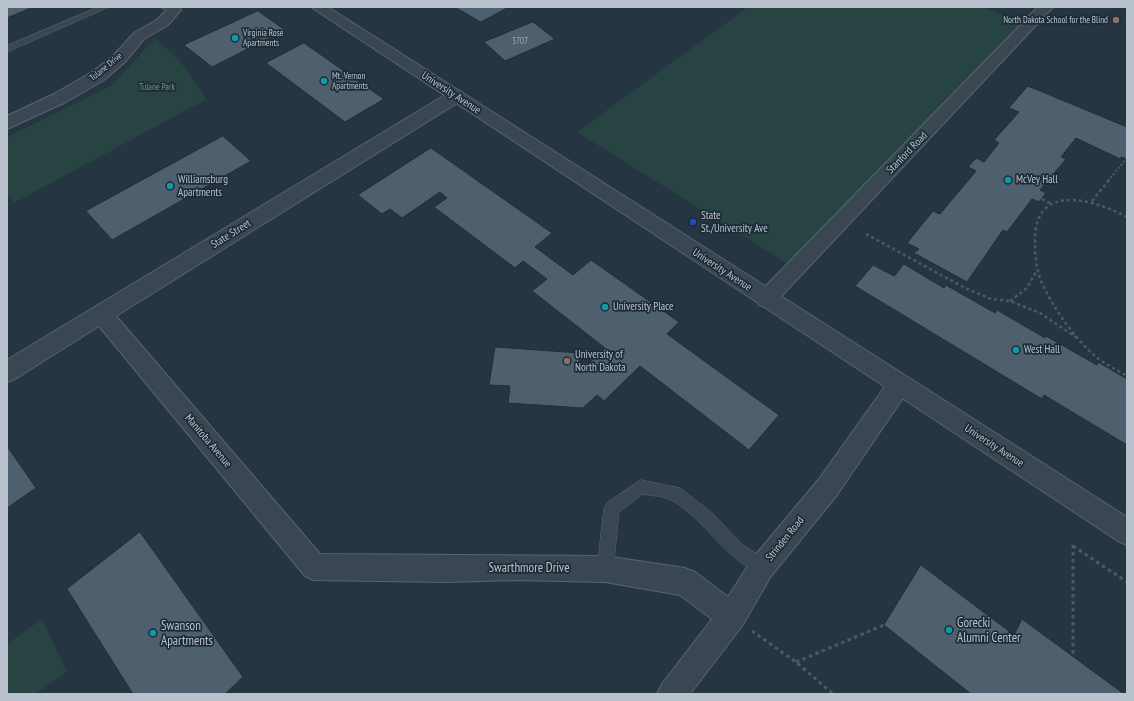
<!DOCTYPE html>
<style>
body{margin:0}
#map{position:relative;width:1134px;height:701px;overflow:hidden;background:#253642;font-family:"PT Sans Narrow",sans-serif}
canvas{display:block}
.frame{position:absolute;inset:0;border:8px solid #b7c2cc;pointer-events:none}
</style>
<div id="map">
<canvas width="1134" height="701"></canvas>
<div class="frame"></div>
</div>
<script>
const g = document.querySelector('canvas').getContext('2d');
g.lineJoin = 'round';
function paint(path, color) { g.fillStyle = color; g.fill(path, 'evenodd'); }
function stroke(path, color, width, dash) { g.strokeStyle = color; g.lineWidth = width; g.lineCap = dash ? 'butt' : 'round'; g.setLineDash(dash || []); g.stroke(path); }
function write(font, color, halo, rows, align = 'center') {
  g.font = font + ' "PT Sans Narrow",sans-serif'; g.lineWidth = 3.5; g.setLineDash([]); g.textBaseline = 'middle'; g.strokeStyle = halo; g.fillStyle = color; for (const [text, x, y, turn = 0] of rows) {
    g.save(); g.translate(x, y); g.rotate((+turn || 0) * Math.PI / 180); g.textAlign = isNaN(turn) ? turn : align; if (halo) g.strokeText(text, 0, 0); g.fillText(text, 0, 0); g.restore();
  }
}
paint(new Path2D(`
 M748 7H984L1029 25 796 269 577 132Z
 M155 38 179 60 207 99 14 203 7 195V137L112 85Z
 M42 619 67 672 35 694H7V644Z`), '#274342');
const building = new Path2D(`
 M7 7H33L7 18Z
 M455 7H506L507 8 481 22Z
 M258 11 285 30 212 67 184 45Z
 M533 22 555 39 505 61 484 42Z
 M304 43 384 99 345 122 266 63Z
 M1028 86 1127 127V159L1121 157 1120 159 1076 138 1061 157 1066 159 1040 190 1046 193 1039 202 1032 199 1007 232 1003 230 967 282 914 253 919 249 907 243 933 211 940 214 976 171 968 167 976 158 984 162 999 143 994 140 1019 112 1009 108Z
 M223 136 251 161 112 240 86 211Z
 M431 148 552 233 535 247 573 275 591 260 679 322 667 334 779 415 749 450 640 366 604 401 597 395 583 408 508 403 510 386 489 385 495 347 580 353 579 362 589 363 605 348 532 291 547 279 523 261 515 268 434 207 447 198 440 192 402 218 390 209 382 214 358 195Z
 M904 264 944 288 946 285 995 313 997 310 1045 338 1046 336 1097 365 1098 362 1127 379V445L1044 395 1042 399 855 286 873 265 894 276Z
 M7 446 36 488 7 508Z
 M140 532 243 677 225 694H133L67 589Z
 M921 565 1014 635 1022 619 1124 694H971L884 625Z`);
paint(building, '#4e606d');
stroke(building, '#202e39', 1);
const service = new Path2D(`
 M98 7H109L7 52V46Z
 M160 7H173L178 10 174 13Z
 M641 480 680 488 712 513 743 545 768 561 770 567 768 573 762 575C726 560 706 521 673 501 665 496 652 496 643 494L619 512 613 569 611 575 605 577 599 575 597 569 604 508 607 503Z`);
const minor = new Path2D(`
 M169 7H179L181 10 168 25 144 39 125 62 104 80 66 102 7 129V116L54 94 92 72 113 56 134 33 158 19Z
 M1038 7H1053L773 305 766 307 759 305 756 299 759 293Z
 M456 91 462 92 464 96 462 100 116 316 320 554 605 556 685 568 695 572 728 597 753 558 819 479 891 378 899 375 907 378 910 385 907 392 837 495 771 576 742 626 690 694H657L662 684 712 619 680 595 605 582 516 580 447 582 314 580 305 576 99 326 15 379 7 382V360L450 92Z`);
const tertiary = new Path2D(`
 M311 7H328L1127 517V545L1118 541Z`);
stroke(service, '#58656f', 1);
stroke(minor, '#58656f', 2);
stroke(tertiary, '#58656f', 2);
stroke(new Path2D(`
 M1108 181 1126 159`), '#465f5e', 2, [2, 2]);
stroke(new Path2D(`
 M1042 199 1052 204
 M1092 201 1109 180
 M1127 217C1093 199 1034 182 1035 241 1035 255 1036 270 1042 283 1054 309 1074 338 1096 357 1105 364 1117 370 1127 376
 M866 234 965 288 991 299 1010 301 1040 313 1077 338
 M1010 301 1027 288 1037 270`), '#465f5e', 2.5, [3, 3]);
stroke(new Path2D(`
 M1073 545V657
 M1073 546 1127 582
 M752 631 796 662 833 694
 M796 662 884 625`), '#465f5e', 3, [3.5, 3.5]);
paint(service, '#3a4752');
paint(minor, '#3a4752');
paint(tertiary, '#3a4752');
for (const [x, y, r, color] of [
 [1116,20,4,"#8d6e63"],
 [235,38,4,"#0f9aa8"],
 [324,81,4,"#0f9aa8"],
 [1008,180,4,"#0f9aa8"],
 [170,186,4,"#0f9aa8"],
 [693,222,4,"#1a4fb4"],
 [605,307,4,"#0f9aa8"],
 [1016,350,4,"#0f9aa8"],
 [567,361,4,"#8d6e63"],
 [949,630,4,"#0f9aa8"],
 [153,633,4,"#0f9aa8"]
]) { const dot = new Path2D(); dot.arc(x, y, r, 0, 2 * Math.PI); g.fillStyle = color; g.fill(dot); stroke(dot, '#1e2c37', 1.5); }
write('9px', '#b7c2cc', '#1e2c37', [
 ["North Dakota School for the Blind",1108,20,"right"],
 ["Virginia Rose",243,33],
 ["Apartments",243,43],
 ["Mt. Vernon",332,76],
 ["Apartments",332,86]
], 'left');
write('9px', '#9daab4', null, [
 ["3707",520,41]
]);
write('9px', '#b7c2cc', '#1e2c37', [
 ["Tulane Drive",106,67,-39]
]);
write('9px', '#6d9d71', '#1e2c37', [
 ["Tulane Park",157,87]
]);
write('11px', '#b7c2cc', '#1e2c37', [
 ["University Avenue",451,93,33],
 ["Stanford Road",907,153,-46],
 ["State Street",231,234,-32],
 ["University Avenue",722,270,33],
 ["Manitoba Avenue",208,441,50],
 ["University Avenue",994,446,33],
 ["Strinden Road",785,539,-51]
]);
write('11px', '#b7c2cc', '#1e2c37', [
 ["Williamsburg",178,180],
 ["Apartments",178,193],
 ["McVey Hall",1016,180],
 ["State",701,216],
 ["St./University Ave",701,229],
 ["University Place",613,307],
 ["West Hall",1024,350],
 ["University of",575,355],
 ["North Dakota",575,368]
], 'left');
write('13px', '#b7c2cc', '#1e2c37', [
 ["Swarthmore Drive",529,568]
]);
write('13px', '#b7c2cc', '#1e2c37', [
 ["Gorecki",957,623],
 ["Alumni Center",957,638],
 ["Swanson",161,626],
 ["Apartments",161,641]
], 'left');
</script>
